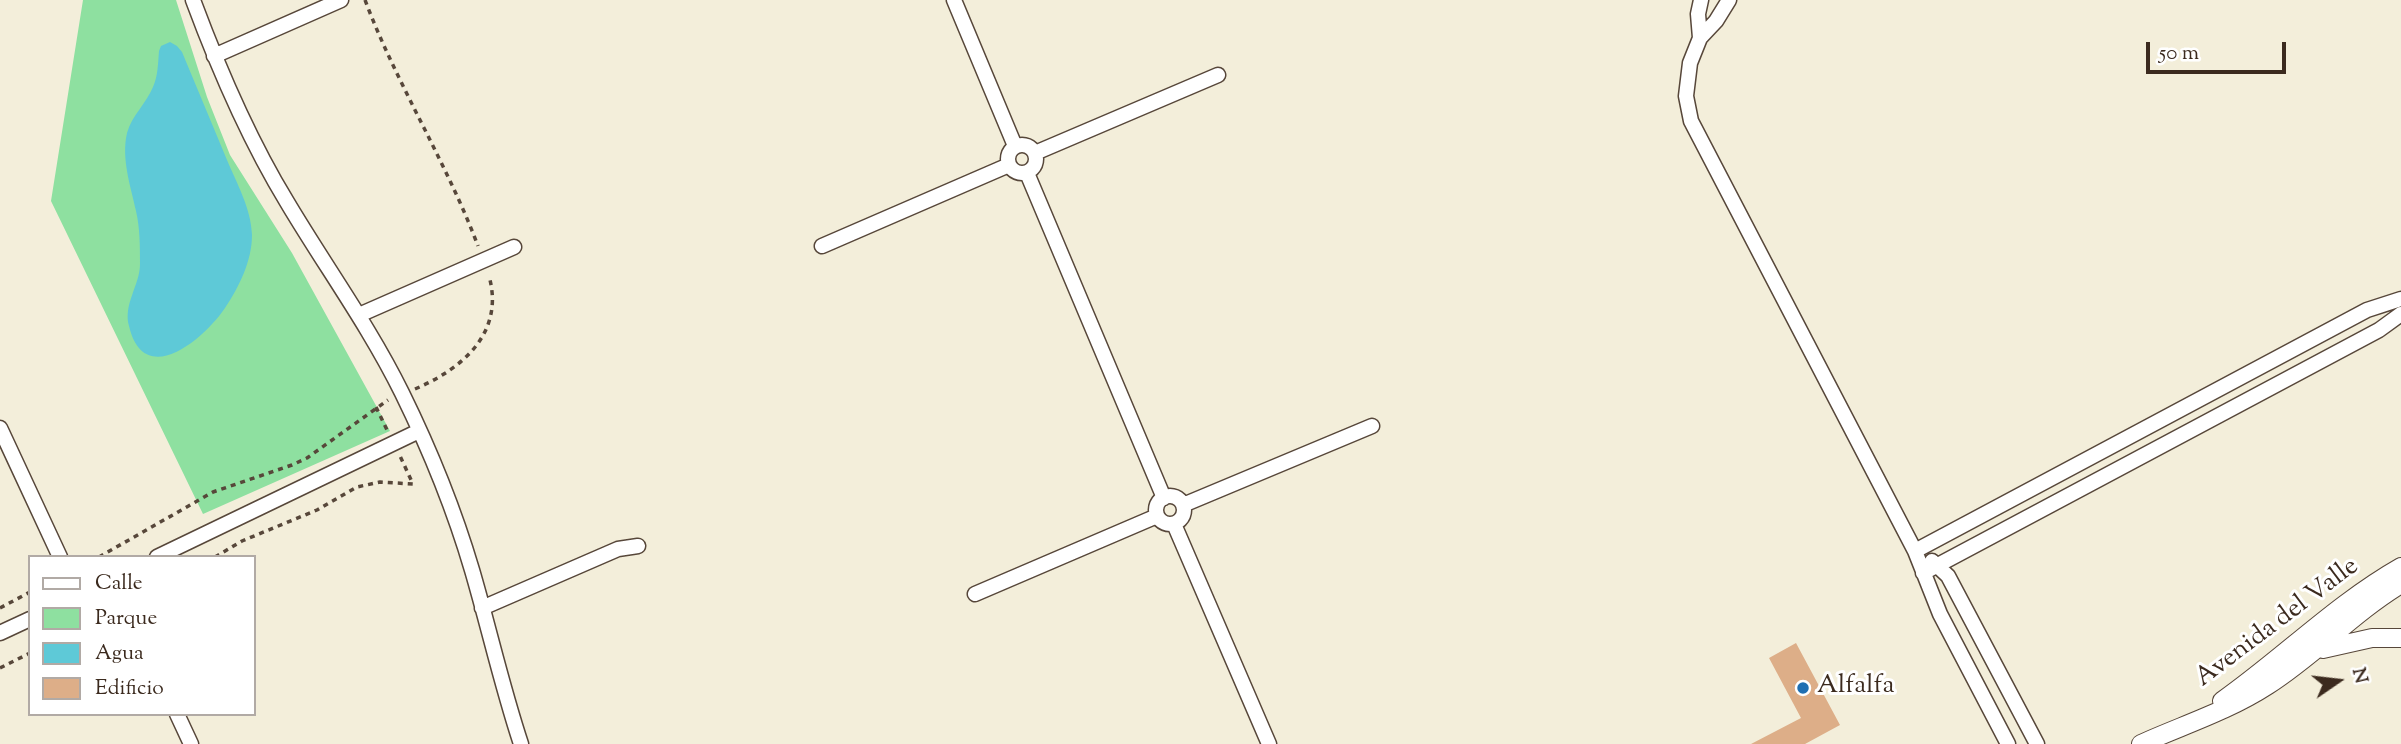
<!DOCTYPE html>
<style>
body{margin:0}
#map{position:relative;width:2401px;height:744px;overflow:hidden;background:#f3eeda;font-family:"Sorts Mill Goudy",serif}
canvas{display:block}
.legend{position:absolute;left:28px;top:555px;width:228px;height:161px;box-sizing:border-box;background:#fff;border:2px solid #b1aaa5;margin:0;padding:9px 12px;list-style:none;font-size:21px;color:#3b2a1e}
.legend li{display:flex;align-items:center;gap:14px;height:35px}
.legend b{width:35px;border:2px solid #b1aaa5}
.north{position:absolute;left:2303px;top:646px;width:70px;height:70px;-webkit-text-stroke:5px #fff;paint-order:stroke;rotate:76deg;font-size:19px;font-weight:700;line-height:28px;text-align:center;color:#3b2a1e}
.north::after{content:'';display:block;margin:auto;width:24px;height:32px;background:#3b2a1e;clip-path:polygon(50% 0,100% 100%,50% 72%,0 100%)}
.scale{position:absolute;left:2146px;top:42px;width:140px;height:32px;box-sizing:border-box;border:4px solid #3b2a1e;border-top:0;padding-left:9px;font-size:21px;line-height:24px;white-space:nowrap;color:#3b2a1e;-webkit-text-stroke:5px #fff;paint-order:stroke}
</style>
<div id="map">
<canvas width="2401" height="744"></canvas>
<ul class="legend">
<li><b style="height:9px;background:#fff"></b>Calle</li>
<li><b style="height:19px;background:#8ee0a0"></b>Parque</li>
<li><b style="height:19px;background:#5ec9d7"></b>Agua</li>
<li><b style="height:19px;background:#ddae88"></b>Edificio</li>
</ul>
<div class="north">N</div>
<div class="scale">50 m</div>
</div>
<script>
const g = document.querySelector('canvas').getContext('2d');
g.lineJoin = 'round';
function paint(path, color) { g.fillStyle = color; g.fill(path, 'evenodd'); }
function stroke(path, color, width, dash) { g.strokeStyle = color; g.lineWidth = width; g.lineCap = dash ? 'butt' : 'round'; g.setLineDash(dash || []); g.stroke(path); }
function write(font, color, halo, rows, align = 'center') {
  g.font = font + ' "Sorts Mill Goudy",serif'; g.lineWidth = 6; g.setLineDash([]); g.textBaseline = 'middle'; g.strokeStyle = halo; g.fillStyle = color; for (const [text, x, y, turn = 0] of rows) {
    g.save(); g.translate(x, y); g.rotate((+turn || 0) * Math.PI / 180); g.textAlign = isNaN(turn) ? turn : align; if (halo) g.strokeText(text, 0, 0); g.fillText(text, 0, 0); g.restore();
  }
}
paint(new Path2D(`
 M83 0H176L207 97 230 155 292 253 390 431 203 514 51 201Z`), '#8ee0a0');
paint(new Path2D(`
 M170 42 177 46 182 52C197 88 212 124 227 160 237 184 251 208 252 235 252 261 239 287 225 308 204 339 144 390 129 326 123 304 140 285 140 264 140 247 140 228 136 211 131 187 121 159 127 133 132 115 146 104 153 87 158 76 158 63 159 51L161 46Z`), '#5ec9d7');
paint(new Path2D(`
 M1796 643 1840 725 1805 744H1751L1801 718 1769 658Z`), '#ddae88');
const minor = new Path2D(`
 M193 0C219 70 248 138 287 202 325 266 369 326 402 393 430 450 454 509 472 570 489 628 502 687 521 744
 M954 0 1015 146
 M1729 0 1716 21 1700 38 1690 63 1686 96 1691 121 1915 551 1940 614 2008 744
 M1700 38 1698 14 1701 0
 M214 56 341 0
 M1008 159a14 14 0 1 1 28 0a14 14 0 1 1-28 0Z
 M1035 153 1218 75
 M1027 173 1164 498
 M822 246 1009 165
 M359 315 514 247
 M0 428 60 557
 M1156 510a14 14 0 1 1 28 0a14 14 0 1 1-28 0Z
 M1183 505 1372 426
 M1174 524 1269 744
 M1915 551 2367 310 2401 299
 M157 557 419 431
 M1932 561 1948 576 2037 744
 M1923 573 2379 330 2401 314
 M975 594 1157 516
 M482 608 618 549 638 546
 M0 633 30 619
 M177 714 191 744`);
const tertiary = new Path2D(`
 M2323 649 2372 638H2401
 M2222 701C2283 658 2336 604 2401 567
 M2141 744C2183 725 2228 711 2268 685 2315 655 2353 613 2401 584`);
stroke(minor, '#57473a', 17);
stroke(tertiary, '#57473a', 20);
stroke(new Path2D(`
 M365 0C397 85 446 161 478 246
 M415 389C462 369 505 333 489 276
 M376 407 387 430
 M99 557 213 492 292 465 307 458 388 400
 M215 557 242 541 317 510 357 487 380 482 413 484 400 456
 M0 608 30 592
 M0 668 30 653`), '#57473a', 3.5, [5, 5]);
stroke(minor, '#fff', 14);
stroke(tertiary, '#fff', 18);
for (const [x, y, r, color] of [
 [1803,688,7,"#1f6fb2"]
]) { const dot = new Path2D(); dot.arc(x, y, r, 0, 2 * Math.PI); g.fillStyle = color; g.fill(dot); stroke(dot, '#fff', 2.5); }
write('26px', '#3b2a1e', '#fff', [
 ["Avenida del Valle",2278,624,-37]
]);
write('26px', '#3b2a1e', '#fff', [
 ["Alfalfa",1817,688]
], 'left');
</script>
